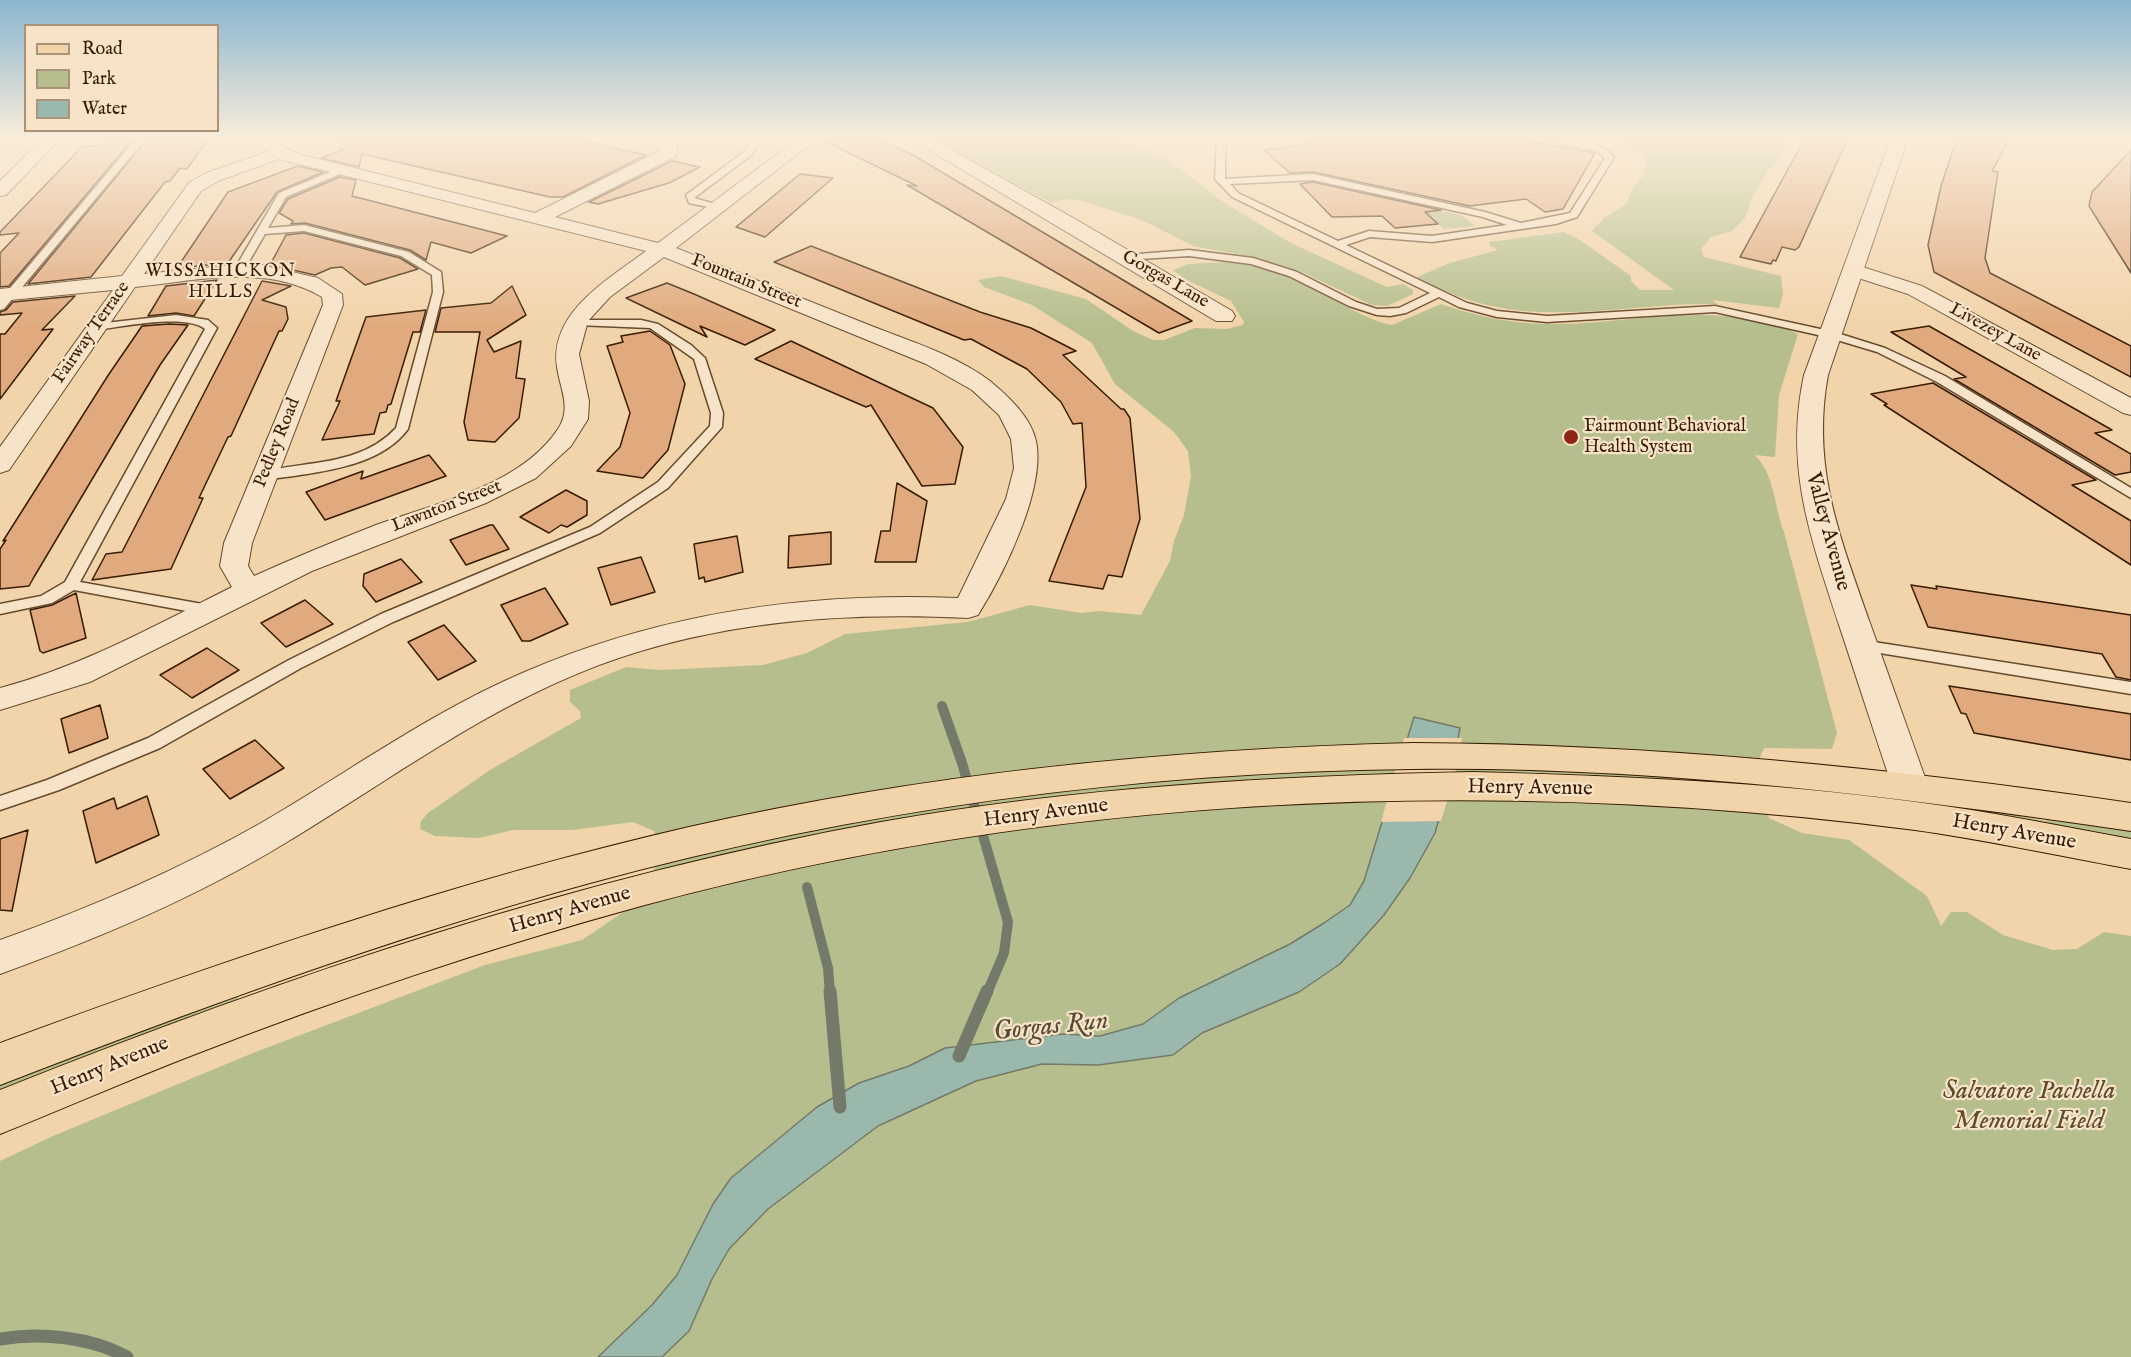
<!DOCTYPE html>
<style>
body{margin:0}
#map{position:relative;width:2131px;height:1357px;overflow:hidden;background:#f2d4aa;font-family:"IM FELL English",serif}
canvas{display:block}
.legend{position:absolute;left:24px;top:24px;width:195px;height:108px;box-sizing:border-box;background:#f7e3c8;border:2px solid #ab9379;margin:0;padding:8px 10px;list-style:none;font-size:18px;color:#381c02}
.legend li{display:flex;align-items:center;gap:12px;height:30px}
.legend b{width:30px;border:2px solid #ab9379}
</style>
<div id="map">
<canvas width="2131" height="1357"></canvas>
<ul class="legend">
<li><b style="height:8px;background:#f2d4aa"></b>Road</li>
<li><b style="height:16px;background:#b5be8c"></b>Park</li>
<li><b style="height:16px;background:#9bb8ad"></b>Water</li>
</ul>
</div>
<script>
const g = document.querySelector('canvas').getContext('2d');
g.lineJoin = 'round';
function paint(path, color) { g.fillStyle = color; g.fill(path, 'evenodd'); }
function stroke(path, color, width, dash) { g.strokeStyle = color; g.lineWidth = width; g.lineCap = dash ? 'butt' : 'round'; g.setLineDash(dash || []); g.stroke(path); }
function write(font, color, halo, rows, align = 'center') {
  g.font = font + ' "IM FELL English",serif'; g.lineWidth = 4.5; g.setLineDash([]); g.textBaseline = 'middle'; g.strokeStyle = halo; g.fillStyle = color; for (const [text, x, y, turn = 0] of rows) {
    g.save(); g.translate(x, y); g.rotate((+turn || 0) * Math.PI / 180); g.textAlign = isNaN(turn) ? turn : align; if (halo) g.strokeText(text, 0, 0); g.fillText(text, 0, 0); g.restore();
  }
}
paint(new Path2D(`
 M929 138H1115L1128 142 1162 155 1225 203 1291 243 1387 287 1403 284 1413 290V294L1387 306 1372 305 1297 270 1248 256 1193 246 1142 220 1082 201 1067 199 1051 203Z
 M1612 138H1789L1778 162 1767 172 1752 198 1745 218 1732 231 1711 237 1701 249 1704 257 1781 276 1783 294 1779 308 1712 300 1717 304C1625 302 1533 331 1446 291 1436 287 1425 283 1417 277L1450 263 1498 250 1490 246 1489 242 1564 232 1577 238 1631 276V281L1640 290H1674L1592 231 1604 218 1625 205 1636 183 1643 176 1646 156Z
 M1428 208 1461 215 1475 226 1444 229 1424 211Z
 M1227 262C1250 264 1274 270 1295 279 1325 292 1360 319 1392 325L1441 304C1477 317 1514 324 1553 324 1634 324 1720 298 1798 334L1779 395 1775 457 1755 455C1775 475 1774 507 1784 532L1837 733 1832 749 1764 748 1753 775 1769 818 1802 833 1849 840 1927 896 1941 926 1951 912H1967L2003 935 2053 950 2077 949 2104 932 2131 936V1357H662L689 1331 712 1279 729 1249 768 1209 878 1126 976 1081 1042 1064 1098 1065 1173 1055 1202 1033 1340 964 1384 915 1410 878 1460 728 1415 717 1364 881 1350 905 1324 923 1290 944 1179 998 1143 1024 1100 1036 1063 1034 945 1048 909 1066 859 1083 817 1107 731 1178 677 1275 652 1305 598 1357H0V1161L53 1136 253 1053 485 965 582 940 637 903 660 857 654 831 633 822 572 830H513L479 838 435 836 420 829 421 821 428 813 490 770 581 718 580 711 570 702V690L626 667 661 670 763 665 807 653 845 634 968 622 1030 605 1081 613 1099 611 1141 615 1170 561 1174 541 1184 515 1191 476 1188 451 1174 432 1115 384 1092 343 1032 305 984 287 978 280 1001 276 1086 299 1133 331 1153 340H1164L1195 328 1227 329 1243 325 1244 322 1231 301 1185 279 1173 270 1188 264Z
 M1994 811 2045 821 2050 819 2131 830V841L1997 816Z
 M239 995 237 1000 0 1091V1080Z`), '#b5be8c');
const water = new Path2D(`
 M1414 717 1460 728 1451 778 1435 833 1410 878 1384 915 1340 964 1299 992 1202 1033 1173 1055 1098 1065 1042 1064 976 1081 878 1126 768 1209 729 1249 712 1279 689 1331 662 1357H598L652 1305 677 1275 713 1204 731 1178 817 1107 859 1083 909 1066 945 1048 1063 1034 1100 1036 1143 1024 1179 998 1290 944 1324 923 1350 905 1364 881Z`);
paint(water, '#9bb8ad');
stroke(water, '#737a69', 1.5);
paint(new Path2D(`
 M1404 738H1462L1454 779 1441 821 1381 822Z`), '#f2d4aa');
stroke(new Path2D(`
 M942 706 962 763 1008 922 1004 953 987 993
 M807 887 828 968 830 993`), '#737a69', 10);
stroke(new Path2D(`
 M830 991 840 1107
 M959 1056 987 991
 M0 1339C40 1332 91 1337 127 1357`), '#737a69', 13);
const building = new Path2D(`
 M106 138H134L9 286 0 287V253L19 233 0 235V232L82 147 100 145Z
 M148 138H209L187 169 180 168 170 181 165 182 91 277 28 284Z
 M341 138H570L646 155 563 197H550L362 154 359 167 321 158 343 150 340 149Z
 M877 138 913 155 1192 321 1159 333 907 185 917 186 820 139Z
 M1304 138H1513L1595 153 1563 209 1545 212 1526 199 1470 206 1313 172 1290 173 1264 150 1311 144Z
 M1805 138H1848L1799 247 1795 250 1782 247 1776 261 1773 260 1771 264 1740 257Z
 M1957 138H2010L1992 171 1998 172 1985 258 1990 273 2131 346V377L1934 272 1928 245 1941 186Z
 M2131 150V273L2089 206 2092 192Z
 M672 161 700 167 669 183 598 204 589 202Z
 M298 166 323 172 277 192 228 263 177 268 228 192Z
 M800 174 833 178 765 237 736 227Z
 M340 177 356 180 352 196 507 236 471 253 431 242 426 260 410 250 305 223 291 224 293 221 279 213 288 199Z
 M1313 182 1441 210 1425 212 1438 224 1395 228 1382 216 1332 217 1300 184Z
 M304 233 400 258 418 269 365 285 342 267 331 268 315 275 270 265 286 235Z
 M811 246 980 312 1031 328 1076 351 1063 355 1121 409H1124L1130 418 1140 519 1122 577 1108 575 1103 589 1049 581 1086 487 1082 423 1073 424 1061 402 1027 369 971 339 964 340 774 262Z
 M217 280 194 316 176 313 148 316 166 286Z
 M262 281 291 286 262 300 286 307 288 319 282 331H279L231 436 228 437 199 498H203L171 569 92 580 106 554 122 552Z
 M667 283 694 294 775 330 745 345 700 326 707 337 626 298Z
 M512 286 526 315 487 340 494 352 521 341 516 378 525 379 519 418 495 442 468 440 464 422 480 332H435L441 308 491 303Z
 M75 296 42 330 53 329 0 399V334H5L22 313 0 315V312L6 310 13 302Z
 M426 310 420 332H413L391 404 388 405 386 412 380 413 374 434 322 440 340 401H336L366 317Z
 M169 324 188 325 160 365 34 577 29 586 0 589V549L6 540 3 541 109 374 142 326Z
 M1929 326 2112 430 2095 433 2131 454V472L2115 475 1954 379 1966 377 1891 332Z
 M650 331 670 345 685 384 668 450 643 478 597 471 620 447 630 413 607 346 623 342 621 336Z
 M791 341 933 408 963 447 955 484 922 486 871 405 866 407 755 359Z
 M1933 383 2096 480 2072 485 2131 521V565L1884 405 1887 404 1871 394Z
 M429 455 446 476 325 520 306 492 363 471 361 479Z
 M897 483 927 501 916 562H875L881 531H890Z
 M566 490 587 501V515L567 527 561 525 549 533 520 517Z
 M490 525H493L509 549 466 565 450 540Z
 M831 532V564L788 568 789 536Z
 M737 536 743 572 705 582 704 577 699 579 694 544Z
 M641 557 655 592 611 605 598 568Z
 M401 559 422 582 376 602 363 586 364 574Z
 M1911 585 1937 589 1936 586 2131 615V680L2116 677 2102 654 1928 627Z
 M545 588 568 624 530 641H522L501 605Z
 M76 593 86 638 43 653 40 651 30 610 52 605Z
 M305 600 333 624 286 647 261 623Z
 M444 625 476 661 438 680 408 642Z
 M207 648 239 670 192 698 160 675Z
 M1949 686 2131 714V760L1974 733 1966 714 1961 713Z
 M100 705 108 738 69 753 61 719Z
 M255 740 284 768 230 799 203 769Z
 M147 796 159 835 96 863 83 811 114 798 117 809Z
 M28 830 12 911 0 910V839Z`);
paint(building, '#e0aa7e');
stroke(building, '#381c02', 1.5);
const service = new Path2D(`
 M137 138H146L4 309 0 310V300Z
 M754 138H763L750 156 694 198 722 206V210L689 203 686 195 744 152Z
 M1217 138H1225V179L1313 174 1485 212 1521 223 1570 213 1605 158 1597 151 1541 138C1564 138 1598 139 1614 157L1577 217 1556 224 1432 242 1370 237 1346 245 1467 303 1497 311 1547 316 1715 306 1834 332 1885 348 1945 376 2131 488V498L1937 382 1877 352 1827 337 1715 312 1547 322 1497 317 1459 307 1439 297 1406 313 1390 316 1377 315 1349 306 1289 276 1251 264 1189 256 1122 260V256L1126 255 1189 250 1253 258 1297 272 1356 302 1377 309 1399 308 1430 293 1232 197 1215 179ZM1313 180 1483 217 1507 225 1432 236 1369 231 1338 241 1238 193 1230 184Z
 M342 167 345 168V172L286 197 268 228 304 225 409 252 441 272 443 292 408 429C383 463 333 470 294 476 284 477 271 480 261 478V472C307 461 361 466 396 428L433 292 432 275 401 256 304 231 265 234 243 272H235L234 270 279 193Z
 M176 315 208 320 217 328 80 582 208 605 216 610 208 615 74 590 52 603 0 614V604L41 596 65 582 205 329C186 313 120 327 96 330L90 327 96 324Z
 M572 320H641L658 324 691 345 705 358 723 413 722 427 668 488 600 533 393 622 301 668 160 748 59 790 0 810V796L47 780 148 738 289 660 381 614 590 527 658 482 710 426 711 413 694 359 650 328 576 325 572 324Z
 M1861 640 2131 682V694L1855 649 1853 645 1855 641Z`);
const minor = new Path2D(`
 M43 138H61L6 195 0 196V181Z
 M253 138C276 138 281 148 302 155L535 213 662 150 632 138 673 141 678 146 676 156 555 217 658 243 799 138H818L676 248C742 274 808 301 874 327 913 342 957 356 990 381 1008 396 1031 417 1036 441 1046 488 1004 574 978 615L968 618C843 612 718 621 599 665 485 708 390 780 287 842 197 897 99 938 0 974V940C90 908 178 870 261 823 349 772 432 711 527 671 665 612 809 592 958 598L1006 499 1014 468 1011 439 999 415 972 390 926 364 664 257 610 297 588 321 579 354 589 401 588 419 571 446 536 478 486 503 312 571 90 682 0 710V688C83 666 156 625 232 587L220 566 224 543 323 305 322 297C264 263 198 281 135 287L9 470 0 473V447L113 290 0 301V289L122 276 189 183 206 173 267 152ZM279 159 646 251C609 279 549 312 557 367 560 389 572 408 558 429 520 486 436 503 376 525 335 541 294 558 254 576L248 566 252 543 343 305 342 294 318 278 253 263 144 274 201 191 218 181Z
 M909 138H930L1075 219 1232 311 1235 316 1232 321H1216Z
 M1853 264 1922 286 2131 398V415L2123 413 1908 294 1846 274 1843 270 1846 266Z`);
const tertiary = new Path2D(`
 M1891 138H1908L1828 375C1811 467 1840 537 1870 623 1889 677 1909 732 1928 786L1923 796 1910 800 1897 796 1892 786C1874 732 1857 679 1839 625 1811 538 1784 468 1804 375Z`);
const primary = new Path2D(`
 M1413 743C1654 744 1892 768 2131 803V831C1893 796 1653 766 1412 769 1135 772 857 810 590 883 389 938 194 1010 0 1085V1043C226 960 454 881 689 827 927 773 1170 749 1413 743Z
 M1473 772C1621 776 1769 782 1916 802 1988 811 2060 826 2131 839V869C2059 856 1987 840 1915 830 1491 775 1054 794 641 906 489 948 339 998 193 1055 128 1080 65 1108 0 1134V1090C286 976 577 877 881 822 1076 787 1274 776 1473 772Z`);
stroke(service, '#664a2c', 3);
stroke(minor, '#664a2c', 2);
stroke(tertiary, '#664a2c', 2);
stroke(primary, '#381c02', 2);
paint(service, '#f7e3c8');
paint(minor, '#f7e3c8');
paint(tertiary, '#f7e3c8');
paint(primary, '#f2d4aa');
const sky = g.createLinearGradient(0, 0, 0, 328);
sky.addColorStop(0, '#89b6d0');
sky.addColorStop(0.42, '#f9ecd9');
sky.addColorStop(1, '#f9ecd900');
g.fillStyle = sky;
g.fillRect(0, 0, 2131, 328);
for (const [x, y, r, color] of [
 [1571,437,8,"#8f2418"]
]) { const dot = new Path2D(); dot.arc(x, y, r, 0, 2 * Math.PI); g.fillStyle = color; g.fill(dot); stroke(dot, '#f7e3c8', 2); }
g.letterSpacing = '1.5px';
write('18px', '#381c02', '#f7e3c8', [
 ["WISSAHICKON",221,272],
 ["HILLS",221,293]
]);
g.letterSpacing = '0px';
write('18px', '#381c02', '#f7e3c8', [
 ["Gorgas Lane",1165,280,30],
 ["Fountain Street",746,282,22],
 ["Fairway Terrace",92,333,-55],
 ["Livezey Lane",1995,333,29],
 ["Pedley Road",278,443,-68],
 ["Lawnton Street",447,507,-21]
]);
write('18px', '#381c02', '#f7e3c8', [
 ["Fairmount Behavioral",1584,427],
 ["Health System",1584,448]
], 'left');
write('21px', '#381c02', '#f7e3c8', [
 ["Valley Avenue",1827,532,75],
 ["Henry Avenue",1530,789,1],
 ["Henry Avenue",1046,814,-7],
 ["Henry Avenue",2014,833,10],
 ["Henry Avenue",570,911,-16],
 ["Henry Avenue",110,1067,-22]
]);
write('italic 26px', '#5e4d2b', '#f7e3c8', [
 ["Salvatore Pachella",2029,1093],
 ["Memorial Field",2029,1123]
]);
write('italic 27px', '#564b35', '#f7e3c8', [
 ["Gorgas Run",1051,1028,-6]
]);
</script>
